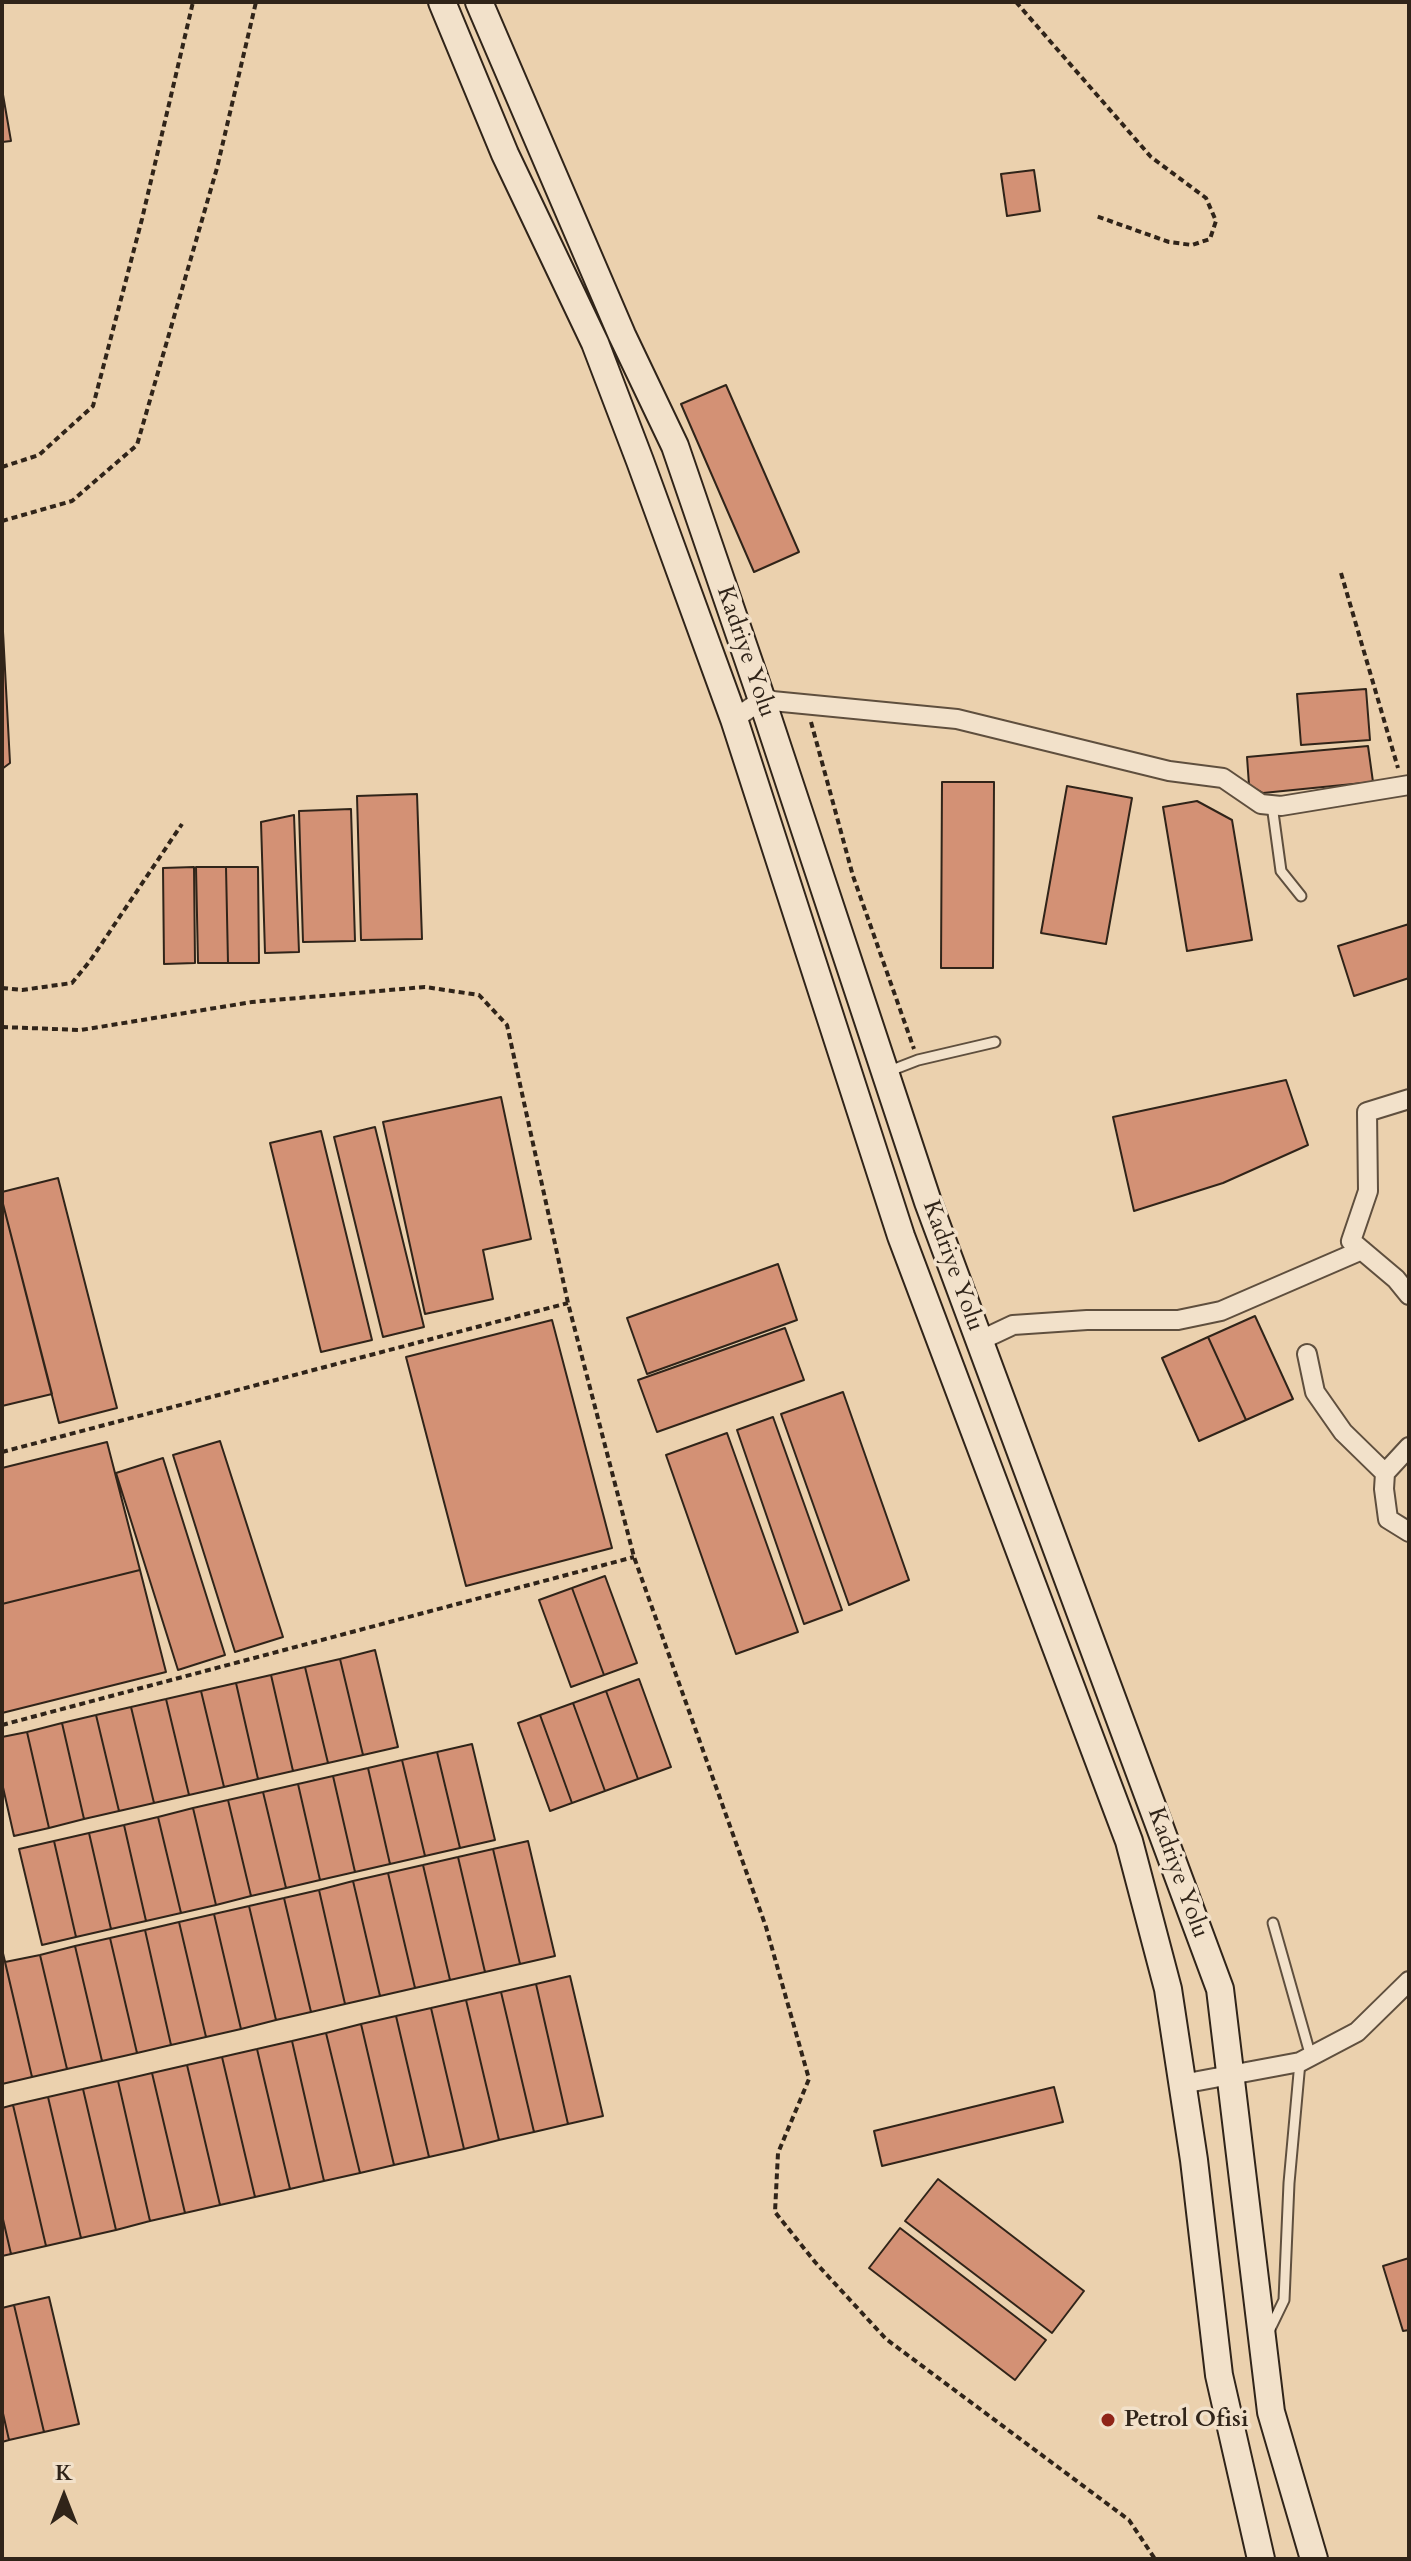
<!DOCTYPE html>
<style>
body{margin:0}
#map{position:relative;width:1411px;height:2561px;overflow:hidden;background:#ebd1ae;font-family:Cardo,serif}
canvas{display:block}
.frame{position:absolute;inset:0;border:4px solid #302419;pointer-events:none}
.north{position:absolute;left:24px;top:2457px;width:80px;height:80px;-webkit-text-stroke:6px #f2e1ca;paint-order:stroke;rotate:0deg;font-size:22px;font-weight:700;line-height:32px;text-align:center;color:#302419}
.north::after{content:'';display:block;margin:auto;width:28px;height:36px;background:#302419;clip-path:polygon(50% 0,100% 100%,50% 72%,0 100%)}
</style>
<div id="map">
<canvas width="1411" height="2561"></canvas>
<div class="frame"></div>
<div class="north">K</div>
</div>
<script>
const g = document.querySelector('canvas').getContext('2d');
g.lineJoin = 'round';
function paint(path, color) { g.fillStyle = color; g.fill(path, 'evenodd'); }
function stroke(path, color, width, dash) { g.strokeStyle = color; g.lineWidth = width; g.lineCap = dash ? 'butt' : 'round'; g.setLineDash(dash || []); g.stroke(path); }
function write(font, color, halo, rows, align = 'center') {
  g.font = font + ' Cardo,serif'; g.lineWidth = 7; g.setLineDash([]); g.textBaseline = 'middle'; g.strokeStyle = halo; g.fillStyle = color; for (const [text, x, y, turn = 0] of rows) {
    g.save(); g.translate(x, y); g.rotate((+turn || 0) * Math.PI / 180); g.textAlign = isNaN(turn) ? turn : align; if (halo) g.strokeText(text, 0, 0); g.fillText(text, 0, 0); g.restore();
  }
}
const building = new Path2D(`
 M2 89 11 141 2 142Z
 M1034 170 1040 211 1007 216 1001 174Z
 M726 385 799 552 754 572 681 404Z
 M2 613 10 763 2 769Z
 M1366 689 1370 740 1301 745 1297 694Z
 M1368 746 1373 782 1263 793 1249 785 1247 757Z
 M942 782H994L993 968H941Z
 M1067 786 1132 798 1106 944 1041 933Z
 M417 794 422 939 361 940 357 796Z
 M1197 801 1232 820 1252 940 1187 951 1163 807Z
 M351 809 355 941 303 942 299 811Z
 M294 815 299 952 265 953 261 822Z
 M194 867 195 963 164 964 163 868Z
 M196 867H226L228 963H198Z
 M226 867H258L259 963H228Z
 M1409 924V978L1354 996 1338 946Z
 M1286 1080 1308 1145 1223 1183 1134 1211 1113 1117Z
 M501 1097 531 1239 483 1250 493 1299 425 1314 383 1122Z
 M375 1127 424 1327 383 1337 334 1137Z
 M321 1131 372 1340 321 1352 270 1143Z
 M58 1178 117 1408 59 1423 2 1200V1192Z
 M2 1200 52 1394 2 1406Z
 M778 1264 797 1320 647 1374 627 1318Z
 M1255 1316 1293 1399 1246 1420 1208 1337Z
 M552 1320 612 1548 466 1586 406 1357Z
 M785 1328 804 1380 657 1432 638 1380Z
 M1208 1337 1246 1420 1199 1441 1162 1358Z
 M843 1392 909 1580 849 1605 781 1414Z
 M773 1417 842 1610 804 1624 737 1430Z
 M727 1433 798 1632 736 1654 666 1455Z
 M220 1441 283 1637 235 1652 173 1455Z
 M107 1442 140 1570 2 1604V1468Z
 M163 1458 225 1655 178 1670 116 1473Z
 M140 1570 166 1672 2 1713V1604Z
 M605 1576 637 1663 604 1675 572 1588Z
 M572 1588 604 1675 571 1687 539 1600Z
 M375 1650 398 1747 363 1755 340 1659Z
 M340 1659 363 1755 328 1763 305 1667Z
 M305 1667 328 1763 293 1771 271 1675Z
 M271 1675 293 1771 258 1779 236 1683Z
 M639 1679 671 1767 638 1779 606 1691Z
 M236 1683 258 1779 224 1787 201 1691Z
 M201 1691 224 1787 189 1795 166 1699Z
 M606 1691 638 1779 605 1791 573 1703Z
 M166 1699 189 1795 154 1803 131 1707Z
 M573 1703 605 1791 572 1803 540 1715Z
 M131 1707 154 1803 119 1811 96 1715Z
 M96 1715 119 1811 84 1819 62 1723Z
 M540 1715 572 1803 550 1811 518 1723Z
 M62 1723 84 1819 49 1828 27 1732Z
 M27 1732 49 1828 14 1836 2 1783V1737Z
 M472 1744 495 1840 460 1848 437 1752Z
 M437 1752 460 1848 425 1856 402 1760Z
 M402 1760 425 1856 390 1864 368 1768Z
 M368 1768 390 1864 355 1872 333 1776Z
 M333 1776 355 1872 320 1880 298 1784Z
 M298 1784 320 1880 286 1888 263 1792Z
 M263 1792 286 1888 251 1896 228 1800Z
 M228 1800 251 1896 216 1905 193 1808Z
 M193 1808 216 1905 181 1913 158 1817Z
 M158 1817 181 1913 146 1921 124 1825Z
 M124 1825 146 1921 111 1929 89 1833Z
 M89 1833 111 1929 76 1937 54 1841Z
 M54 1841 76 1937 42 1945 19 1849Z
 M528 1841 555 1956 520 1964 493 1849Z
 M493 1849 520 1964 485 1972 458 1857Z
 M458 1857 485 1972 450 1980 423 1865Z
 M423 1865 450 1980 415 1988 388 1873Z
 M388 1873 415 1988 380 1996 353 1881Z
 M353 1881 380 1996 345 2004 319 1890Z
 M319 1890 345 2004 311 2012 284 1898Z
 M284 1898 311 2012 276 2020 249 1906Z
 M249 1906 276 2020 241 2029 214 1914Z
 M214 1914 241 2029 206 2037 179 1922Z
 M179 1922 206 2037 171 2045 145 1930Z
 M145 1930 171 2045 137 2053 110 1938Z
 M110 1938 137 2053 102 2061 75 1946Z
 M75 1946 102 2061 67 2069 40 1955Z
 M2 1949 32 2077 2 2084Z
 M40 1955 67 2069 32 2077 5 1962Z
 M570 1976 603 2116 568 2124 536 1984Z
 M536 1984 568 2124 534 2132 501 1992Z
 M501 1992 534 2132 499 2140 466 2000Z
 M466 2000 499 2140 464 2149 431 2008Z
 M431 2008 464 2149 429 2157 396 2016Z
 M396 2016 429 2157 394 2165 361 2024Z
 M361 2024 394 2165 360 2173 326 2033Z
 M326 2033 360 2173 324 2181 292 2041Z
 M292 2041 324 2181 290 2189 257 2049Z
 M257 2049 290 2189 255 2197 222 2057Z
 M222 2057 255 2197 220 2205 187 2065Z
 M187 2065 220 2205 185 2213 152 2073Z
 M152 2073 185 2213 150 2221 118 2081Z
 M118 2081 150 2221 116 2230 83 2089Z
 M1054 2087 1063 2122 882 2166 874 2131Z
 M83 2089 116 2230 81 2238 48 2097Z
 M48 2097 81 2238 46 2246 13 2105Z
 M13 2105 46 2246 11 2254 2 2215V2108Z
 M938 2179 1084 2291 1052 2333 905 2221Z
 M2 2215 11 2254 2 2256Z
 M900 2228 1046 2340 1015 2380 869 2268Z
 M1409 2258V2330L1403 2331 1383 2266Z
 M49 2297 79 2424 44 2432 14 2305Z
 M14 2305 44 2432 9 2440 2 2409V2308Z
 M2 2409 9 2440 2 2442Z`);
paint(building, '#d39175');
stroke(building, '#302419', 2);
const service = new Path2D(`
 M1272 805 1281 871 1301 896
 M887 1072 918 1060 995 1042
 M1273 1923 1311 2057
 M1269 2331 1284 2300 1289 2183 1300 2062`);
const minor = new Path2D(`
 M734 719 762 700 957 719 1169 771 1223 778 1261 804 1281 806 1409 785
 M1409 1099 1367 1112 1368 1191 1351 1241 1396 1279 1409 1295
 M979 1341 1013 1325 1087 1320H1178L1221 1311 1362 1250
 M1307 1354 1315 1392 1343 1432 1385 1473 1384 1489 1388 1519 1409 1532
 M1385 1473 1409 1447
 M1182 2084 1300 2062 1357 2032 1409 1981`);
const secondary = new Path2D(`
 M442 2 505 154 595 343 640 461 734 719 901 1236 1129 1841 1168 1989 1194 2160 1219 2375 1261 2559
 M479 2 622 335 675 446 762 700 928 1202 1220 1989 1271 2412 1314 2559`);
stroke(service, '#5f4f3e', 13);
stroke(minor, '#5f4f3e', 22);
stroke(secondary, '#302419', 30);
stroke(new Path2D(`
 M1016 2 1151 157 1206 198 1216 221 1210 239 1192 245 1169 242 1096 216
 M2 467 39 455 93 406 142 219 193 2
 M2 521 72 501 137 445 217 168 256 2
 M1341 573 1398 768
 M811 722 853 876 914 1049
 M2 988 22 990 72 983 90 961 182 824
 M2 1027 81 1030 252 1002 425 987 479 995 507 1025 568 1303 634 1557 766 1927 809 2079 778 2153 775 2212 815 2262 886 2339 1129 2520 1155 2559
 M2 1452 568 1303
 M2 1725 634 1557`), '#302419', 4, [6, 4]);
stroke(service, '#f2e1ca', 9);
stroke(minor, '#f2e1ca', 18);
stroke(secondary, '#f2e1ca', 26);
for (const [x, y, r, color] of [
 [1108,2420,8,"#8f2418"]
]) { const dot = new Path2D(); dot.arc(x, y, r, 0, 2 * Math.PI); g.fillStyle = color; g.fill(dot); stroke(dot, '#f2e1ca', 3); }
write('24px', '#302419', '#f2e1ca', [
 ["Kadriye Yolu",745,652,71],
 ["Kadriye Yolu",952,1266,70],
 ["Kadriye Yolu",1177,1873,70]
]);
write('bold 24px', '#302419', '#f2e1ca', [
 ["Petrol Ofisi",1124,2420]
], 'left');
</script>
